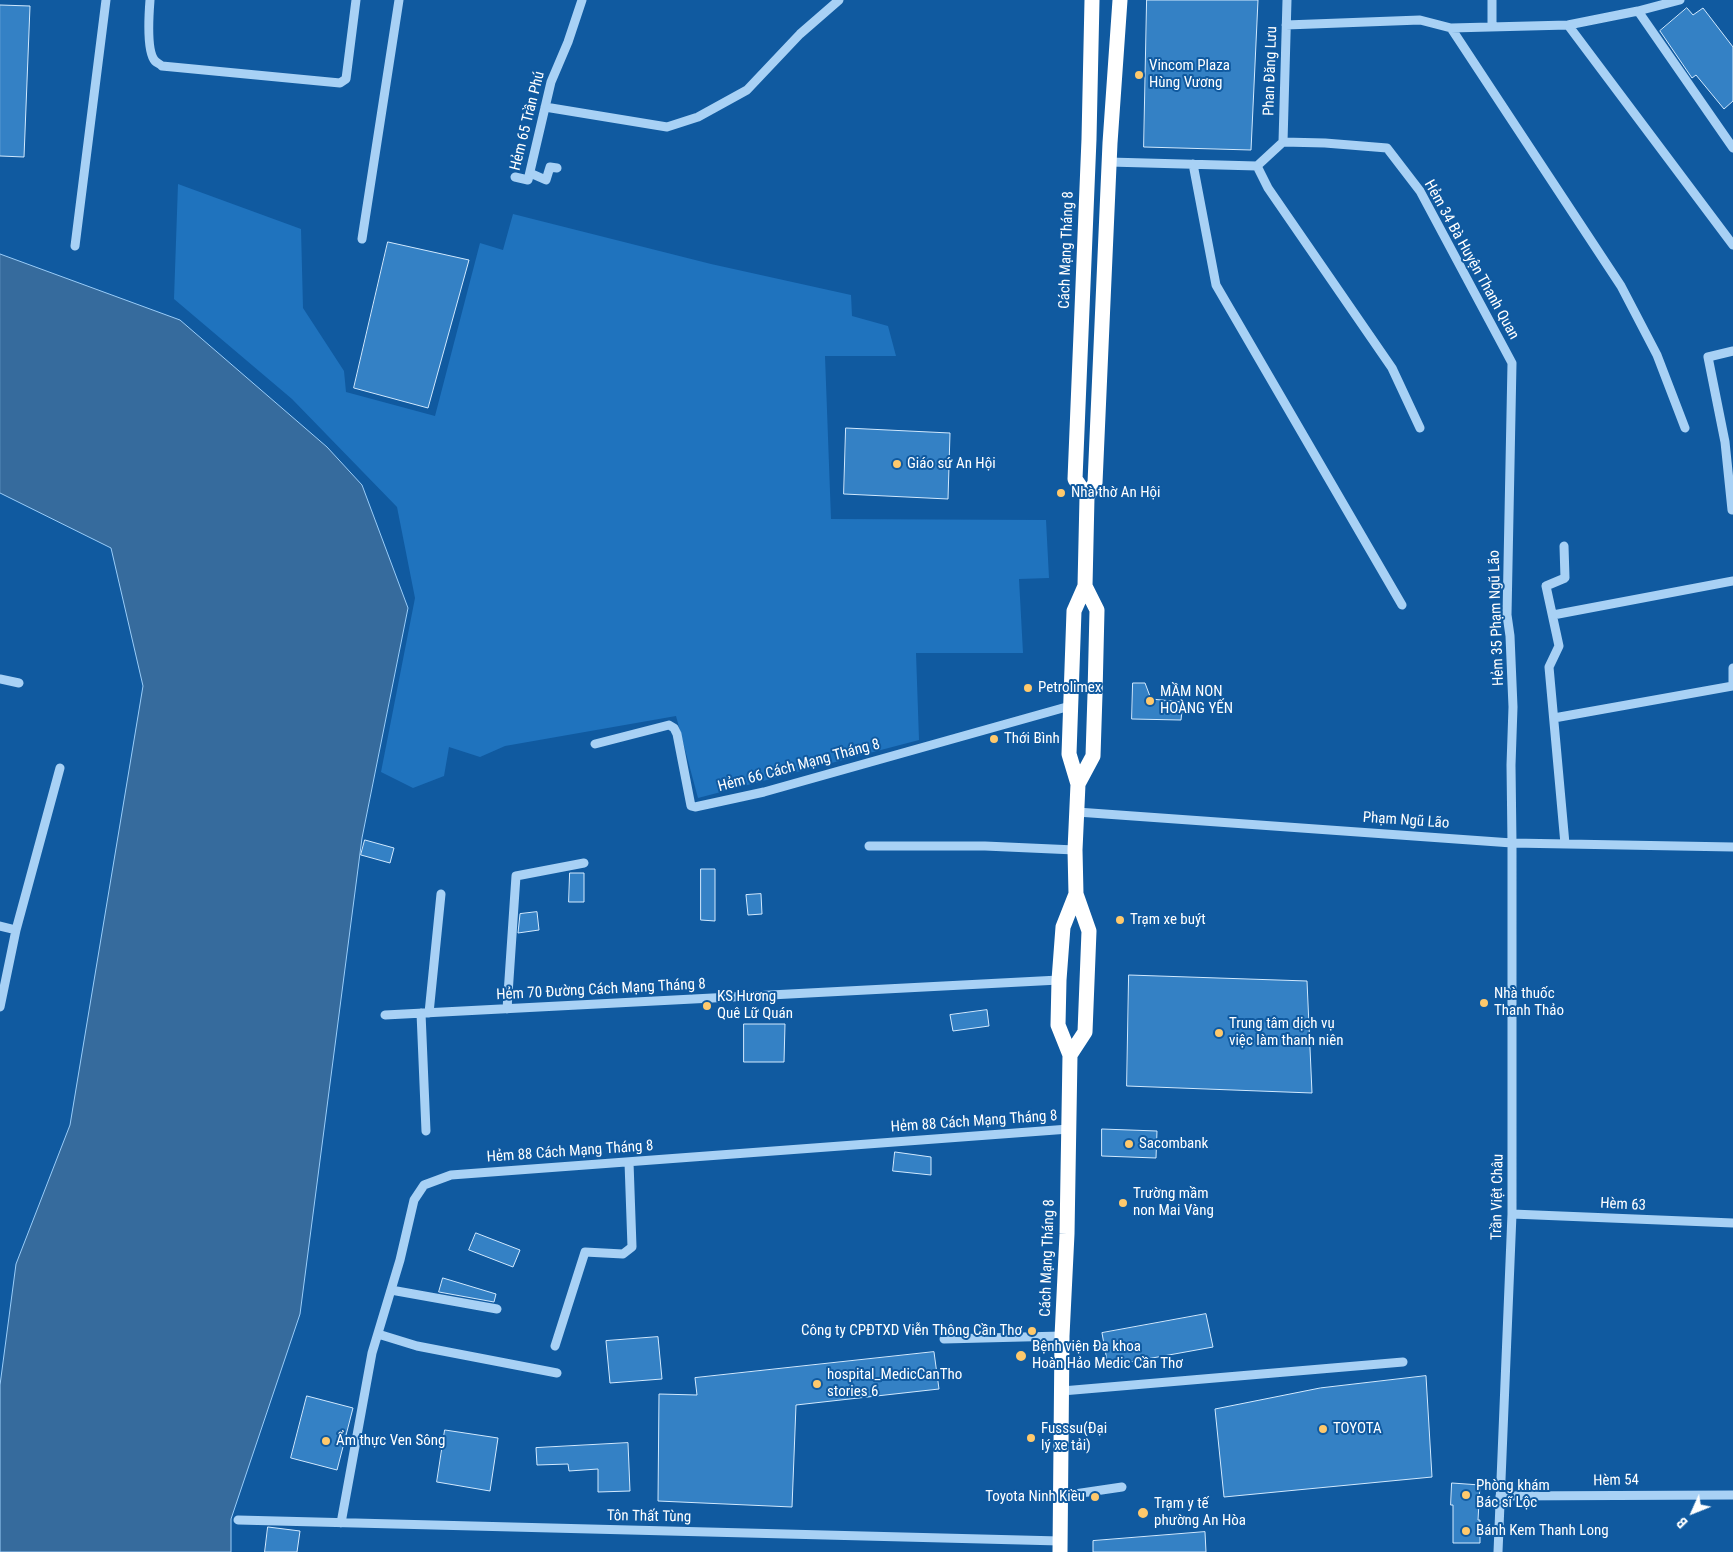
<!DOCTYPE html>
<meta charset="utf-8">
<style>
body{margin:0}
#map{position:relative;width:1733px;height:1552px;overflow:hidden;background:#105aa0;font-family:"Roboto Condensed",sans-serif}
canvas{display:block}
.north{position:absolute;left:1668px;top:1487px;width:50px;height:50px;-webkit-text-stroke:4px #105aa0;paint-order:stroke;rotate:226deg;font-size:14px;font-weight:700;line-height:20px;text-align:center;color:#fff}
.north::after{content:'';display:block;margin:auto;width:18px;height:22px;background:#fff;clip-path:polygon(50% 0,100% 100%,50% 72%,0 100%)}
</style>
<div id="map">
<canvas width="1733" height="1552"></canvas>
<div class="north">B</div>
</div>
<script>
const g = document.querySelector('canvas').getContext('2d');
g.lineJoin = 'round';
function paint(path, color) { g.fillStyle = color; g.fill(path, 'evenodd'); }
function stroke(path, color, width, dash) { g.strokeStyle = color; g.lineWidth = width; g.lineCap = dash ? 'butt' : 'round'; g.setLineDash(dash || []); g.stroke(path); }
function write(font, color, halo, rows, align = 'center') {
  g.font = font + ' "Roboto Condensed",sans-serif'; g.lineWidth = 4; g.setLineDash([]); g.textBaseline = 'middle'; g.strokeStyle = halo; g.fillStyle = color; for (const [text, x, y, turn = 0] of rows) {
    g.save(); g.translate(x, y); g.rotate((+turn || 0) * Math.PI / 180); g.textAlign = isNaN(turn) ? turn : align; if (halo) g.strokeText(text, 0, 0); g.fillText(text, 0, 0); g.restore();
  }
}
paint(new Path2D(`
 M178 184 301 229 303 308 344 371 346 392 435 416 480 243 503 250 513 214 711 264 851 295 852 316 888 326 896 356H825L831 519 1046 520 1049 578 1019 579 1023 653H916L919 740 698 798 676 716 505 746 480 757 449 747 444 776 413 788 381 772 415 598 397 507 292 399 174 299Z`), '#1f73be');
const water = new Path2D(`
 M0 254 180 320 327 447 362 485 408 608 362 838 300 1314 231 1519V1552H0V1385L16 1264 70 1125 143 686 111 548 0 493Z`);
paint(water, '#366b9d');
stroke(water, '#9acdf9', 1);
const building = new Path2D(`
 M1147 0H1258L1251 150 1144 147Z
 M0 5 30 6 24 157 0 156Z
 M1687 8 1693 15 1703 8 1733 47V101L1724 109 1696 75 1692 78 1660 31Z
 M388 242 469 260 428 408 354 388Z
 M846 428 950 433 948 499 844 494Z
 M1133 683H1145L1151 699 1183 702 1181 720 1132 719Z
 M365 840 394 848 390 863 361 855Z
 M701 869H715V921L701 920Z
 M570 873H584V902H569Z
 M761 894 762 914 748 915 746 895Z
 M537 912 539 930 518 933 520 914Z
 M1129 975 1307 981 1312 1093 1127 1086Z
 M987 1010 989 1026 953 1031 950 1015Z
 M744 1024H785L784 1062H744Z
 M1102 1129 1157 1131 1156 1158 1102 1156Z
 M895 1152 931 1157V1175L893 1171Z
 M476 1233 520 1250 513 1267 469 1250Z
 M443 1278 496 1294 494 1302 439 1292Z
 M1206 1314 1213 1347 1108 1366 1102 1333Z
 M658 1337 662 1379 610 1383 606 1341Z
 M934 1352 939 1389 796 1405 792 1507 658 1501 659 1394 697 1395 695 1378Z
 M1426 1376 1432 1477 1224 1497 1215 1409 1320 1388Z
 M307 1396 353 1408 337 1470 291 1458Z
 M445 1430 498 1438 490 1491 437 1482Z
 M628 1443 630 1491 598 1492V1469L569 1471 568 1464 537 1465 536 1448Z
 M1452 1483 1480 1485 1478 1520H1480V1543H1453V1505H1451Z
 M268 1527 300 1531 297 1552H265Z
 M1205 1532 1206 1552H1093V1541Z`);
paint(building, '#3481c5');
stroke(building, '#d1e9fe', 1);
stroke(new Path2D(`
 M150 0C149 13 146 51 155 61 157 63 160 64 162 66L340 83 346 79 356 0
 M1492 0V27
 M1638 11 1733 148
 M1286 25 1420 20 1451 28 1568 25 1638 11 1680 0
 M1568 25 1733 245
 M1451 28 1621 286 1657 355 1685 428
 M545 107 667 127 698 117 747 90 800 34 839 0
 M1283 142 1287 0
 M1109 162 1257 166 1283 142 1325 143 1387 148 1420 191 1512 363 1507 615 1510 636 1513 707 1511 765 1512 843V1214L1498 1552
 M1193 164 1216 285 1402 605
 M1257 166 1268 188 1392 368 1420 428
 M530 173 546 180 550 167 557 168
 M515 177 528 180 551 82 568 42 582 0
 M362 239 399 0
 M75 246 106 0
 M1732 510 1725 442 1708 357 1733 351
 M1564 546 1565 578 1546 586 1559 646 1549 667 1565 844
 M1553 615 1733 581
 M0 679 19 683
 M1554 718 1733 686V668
 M595 744 669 725 674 728 677 734 691 806 695 807 764 792 1070 706
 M1077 812 1512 843 1733 847
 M869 846H985L1075 850
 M0 926 16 930
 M0 1007 16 930 60 768
 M507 1009 516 876 584 863
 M421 1013 426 1131
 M429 1013 441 894
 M385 1015 1059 980
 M1512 1214 1733 1223
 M391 1290 497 1309
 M378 1334 417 1346 557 1373
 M944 1339 1062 1336
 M555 1346 585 1252 623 1254 632 1247 629 1162
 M1062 1391 1403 1362
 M1061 1496 1122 1487
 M1500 1496 1733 1495
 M238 1520 1060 1541
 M341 1523 372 1353 400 1260 414 1200 424 1185 451 1175 1069 1129`), '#a8d1f5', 9);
stroke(new Path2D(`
 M1087 497 1075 479 1089 139 1092 0
 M1078 784 1093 756 1095 694 1097 610 1085 586
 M1070 1055 1085 1032 1089 931 1076 894 1075 850 1078 784 1069 754 1074 611 1085 586 1087 497 1095 483 1110 143 1120 0
 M1060 1552 1062 1336 1067 1234 1070 1055 1058 1025 1059 980 1063 927 1076 894`), '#fff', 15);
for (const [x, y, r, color] of [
 [1139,75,5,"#ffc96c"],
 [897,464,5,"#ffc96c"],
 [1061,493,5,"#ffc96c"],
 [1028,688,5,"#ffc96c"],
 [1150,701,5,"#ffc96c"],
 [994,739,5,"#ffc96c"],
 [1120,920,5,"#ffc96c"],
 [1484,1003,5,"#ffc96c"],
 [707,1006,5,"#ffc96c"],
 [1219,1033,5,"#ffc96c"],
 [1129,1144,5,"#ffc96c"],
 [1123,1203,5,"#ffc96c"],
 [1032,1331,5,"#ffc96c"],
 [1021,1356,6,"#ffc96c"],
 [817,1384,5,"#ffc96c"],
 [1323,1429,5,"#ffc96c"],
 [1031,1438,5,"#ffc96c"],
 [326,1441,5,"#ffc96c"],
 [1466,1495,5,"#ffc96c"],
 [1095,1497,5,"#ffc96c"],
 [1143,1513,6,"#ffc96c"],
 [1466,1531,5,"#ffc96c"]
]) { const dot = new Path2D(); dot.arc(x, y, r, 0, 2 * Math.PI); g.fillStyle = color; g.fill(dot); stroke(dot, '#105aa0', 2); }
write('15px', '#fff', '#105aa0', [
 ["Vincom Plaza",1149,66],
 ["Hùng Vương",1149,83],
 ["Giáo sứ An Hội",907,464],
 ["Nhà thờ An Hội",1071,493],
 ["Petrolimex",1038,688],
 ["MẦM NON",1160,692],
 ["HOÀNG YẾN",1160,709],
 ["Thới Bình",1004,739],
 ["Trạm xe buýt",1130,920],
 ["Nhà thuốc",1494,994],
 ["Thanh Thảo",1494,1011],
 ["KS Hương",717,997],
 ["Quê Lữ Quán",717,1014],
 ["Trung tâm dịch vụ",1229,1024],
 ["việc làm thanh niên",1229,1041],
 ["Sacombank",1139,1144],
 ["Trường mầm",1133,1194],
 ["non Mai Vàng",1133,1211],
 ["Công ty CPĐTXD Viễn Thông Cần Thơ",1022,1331,"right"],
 ["Bệnh viện Đa khoa",1032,1347],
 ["Hoàn Hảo Medic Cần Thơ",1032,1364],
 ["hospital_MedicCanTho",827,1375],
 ["stories 6",827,1392],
 ["Fusssu(Đại",1041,1429],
 ["lý xe tải)",1041,1446],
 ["TOYOTA",1333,1429],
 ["Ẩm thực Ven Sông",336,1441],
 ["Phòng khám",1476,1486],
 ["Bác sĩ Lộc",1476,1503],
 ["Toyota Ninh Kiều",1085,1497,"right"],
 ["Trạm y tế",1154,1504],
 ["phường An Hòa",1154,1521],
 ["Bánh Kem Thanh Long",1476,1531]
], 'left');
write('15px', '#fff', '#105aa0', [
 ["Phan Đăng Lưu",1271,71,-88],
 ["Hẻm 65 Trần Phú",528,121,-76],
 ["Cách Mạng Tháng 8",1067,250,-88],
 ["Hẻm 34 Bà Huyện Thanh Quan",1471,260,61],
 ["Hẻm 35 Phạm Ngũ Lão",1497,618,-92],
 ["Hẻm 66 Cách Mạng Tháng 8",799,766,-15],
 ["Phạm Ngũ Lão",1406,821,4],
 ["Hẻm 70 Đường Cách Mạng Tháng 8",601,990,-3],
 ["Hẻm 88 Cách Mạng Tháng 8",974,1122,-4],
 ["Hẻm 88 Cách Mạng Tháng 8",570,1152,-4],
 ["Trần Việt Châu",1498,1197,-89],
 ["Hèm 63",1623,1205,3],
 ["Cách Mạng Tháng 8",1048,1258,-88],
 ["Hèm 54",1616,1481,-1],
 ["Tôn Thất Tùng",649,1517,1]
]);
</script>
